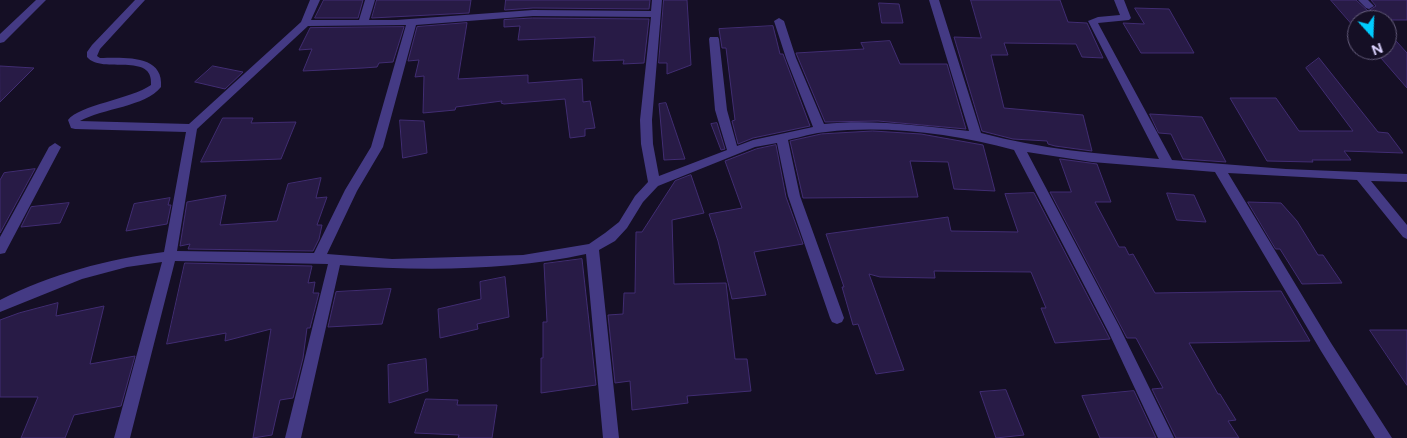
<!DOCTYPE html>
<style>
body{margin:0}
#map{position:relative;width:1407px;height:438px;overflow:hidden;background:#150f25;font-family:Figtree,sans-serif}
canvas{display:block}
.north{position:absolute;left:1347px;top:10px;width:50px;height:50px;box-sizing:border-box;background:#150f25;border:1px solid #655d7c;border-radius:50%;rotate:160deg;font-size:14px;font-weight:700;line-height:20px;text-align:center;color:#dcd3ff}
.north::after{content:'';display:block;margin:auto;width:18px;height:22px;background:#00ccfe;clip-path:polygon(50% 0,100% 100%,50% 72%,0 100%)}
</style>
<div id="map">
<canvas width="1407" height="438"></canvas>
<div class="north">N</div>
</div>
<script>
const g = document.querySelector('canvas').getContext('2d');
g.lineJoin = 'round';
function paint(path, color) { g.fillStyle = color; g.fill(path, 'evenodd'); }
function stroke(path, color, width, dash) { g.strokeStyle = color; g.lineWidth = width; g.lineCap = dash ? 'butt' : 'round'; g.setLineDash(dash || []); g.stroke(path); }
const building = new Path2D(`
 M324 0H363L358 18H315Z
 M377 0H471L469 13 372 18Z
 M506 0H650L649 9 533 8 505 10Z
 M664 0H687L691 65 667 74V63H659Z
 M971 0H1060L1068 22 1087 23 1103 58 1082 57 1076 44 1004 43 1008 55H991L1004 108 1083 115 1092 151 1055 146 1048 144 1047 141 1013 139 982 131 954 37 981 38Z
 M1331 0H1356L1368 11 1376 6 1371 0H1407V20H1357V30Z
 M879 3 899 4 903 23H882Z
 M1135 8 1169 9 1194 53H1141L1123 23 1144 24Z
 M533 18 649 19 644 63 623 64 624 60 593 61 595 37 518 40 520 26 504 27V20Z
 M467 23 458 79 528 75V83L582 79 583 102 590 101 595 128 585 129V136L570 138 565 99 504 104 501 103 502 101 456 107 455 110 423 113 424 76 415 77 419 60 408 61 417 27Z
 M773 26 780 54H783L810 126 753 138 738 144 732 121 735 120 726 48H722L719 29Z
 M404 27 393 62 379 63 377 67 363 68 303 71 312 49 299 50 310 28Z
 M1387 31 1407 53V88L1374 50H1387Z
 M890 41 900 64H947L966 129 878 121 825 122 796 53 864 49 861 43Z
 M1319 58 1378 132 1388 133 1403 153 1344 151 1351 160H1312L1313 162 1267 161 1230 98H1276L1299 131H1353L1306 68Z
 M0 66 34 68 0 102Z
 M213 66 243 72 225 89 195 82Z
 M666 103 685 159 664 160 659 104Z
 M1150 114 1202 117 1226 162 1183 159 1171 134 1159 133Z
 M223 118H253L251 123 296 122 281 159 201 162Z
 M400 120 424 121 427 153 403 158Z
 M717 123 725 149 721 150 711 124Z
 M873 131 921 134 983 145 995 191 954 189 948 162 910 161 918 197 803 198 790 141 821 134Z
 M776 145 786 197 803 244 754 252 766 295 732 299 718 241 709 214 742 208 725 161 756 149Z
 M1060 159 1097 164 1111 202H1095L1119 247H1125L1129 255 1133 254 1155 293 1281 291 1310 341 1189 343 1218 394H1220L1236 420 1228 421 1239 438H1176L1152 389 1163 388 1136 338H1127L1050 192H1071Z
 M35 169 0 233V180L4 173Z
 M691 175 704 213 672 220 674 284 726 283 735 359H747L751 391 687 396 688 403 632 410 630 381 615 383 608 315 623 314 624 293H635L636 232H642L675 181Z
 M321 178 316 198 327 197 317 225H322L319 239 313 251 188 249 190 244 180 246 187 202 226 195 220 225 277 221 288 184Z
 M1034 193 1110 339 1055 343 1041 308H1046L1031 272 934 271 935 278 880 277 869 274 904 370 876 374 858 324 853 325 842 287H844L826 234 948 217 951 231 1018 232 1005 194Z
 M1167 193 1194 195 1206 222 1177 220Z
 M170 198 168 205H171L167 224 126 231 134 204Z
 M1248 202 1281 203 1297 221 1318 255H1323L1342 283 1302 284 1280 249H1276Z
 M69 203 60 223 21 227 31 207Z
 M582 259 596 385 541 393V358H543V322H547L544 264Z
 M185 263 312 266 308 283 315 282 313 293H319L310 328H307L303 358 293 398 280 400 272 435 253 438 271 329 225 341 226 333 167 344Z
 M505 277 509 317 477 324 478 329 440 338 438 309 481 299 480 282Z
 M391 289 382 324 328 327 336 292Z
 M58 303 56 316 104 306 90 364 135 356 121 406 74 415 65 438H21L38 397H0V320L19 313Z
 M1370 330H1407V385Z
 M426 359 428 391 389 403 388 365Z
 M1006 390 1024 435 996 438 980 392Z
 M1134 391 1156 438H1100L1082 396Z
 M426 399 458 400 457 405H497L492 438H458L459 435 415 433Z`);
paint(building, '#281b46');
stroke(building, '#412d72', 1);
paint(new Path2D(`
 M36 0H46L4 42 0 43V34Z
 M135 0H145L100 49 97 56 100 58C123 58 164 54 161 87 145 107 103 108 80 121L189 124 301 22 310 0H320L311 20H359L365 0H375L369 20H396L533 10 651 11 652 0H662L652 120 653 144 659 176 727 150 715 110 709 39 710 37H718L719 39 727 110 737 146 753 140 813 127 786 58 774 21 779 18 784 21 796 58 824 124C872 119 921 126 969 131L929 0H939L981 133C1040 149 1099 154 1159 159L1088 21 1098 17 1120 15 1114 0H1124L1131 18 1129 20 1098 23 1099 25 1172 160 1286 169 1407 174V182L1371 181 1407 225V239L1403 237 1357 180 1228 173 1331 343 1392 438H1375L1321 351 1215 172 1092 162 1027 152 1119 326 1174 438H1158L1109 333 1014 150C954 134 888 125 826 132 813 133 801 137 788 140L800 196 844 318 842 322 837 324 832 322 830 318 788 196 777 143 755 147 658 186 643 202 627 228 615 241 599 250 619 438H603L586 254C509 271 419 271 340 265L301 438H285L328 264 175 261 130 438H114L162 262 127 267 82 279 0 312V300C51 274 108 259 164 252L186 132 75 129 71 128 68 120C79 105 131 99 151 85 154 51 102 75 87 57V52L92 45ZM533 16 651 17 640 120 641 144 648 182 635 196 619 222 605 233 589 244 523 255 392 259 327 254 357 191 383 147 416 25ZM406 25 371 147 345 190 314 253 177 251 197 129 308 26Z
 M1358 0H1368L1374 6 1369 9 1366 8Z
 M55 143 61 147 5 253 0 254V237L49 147Z`), '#443a84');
</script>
